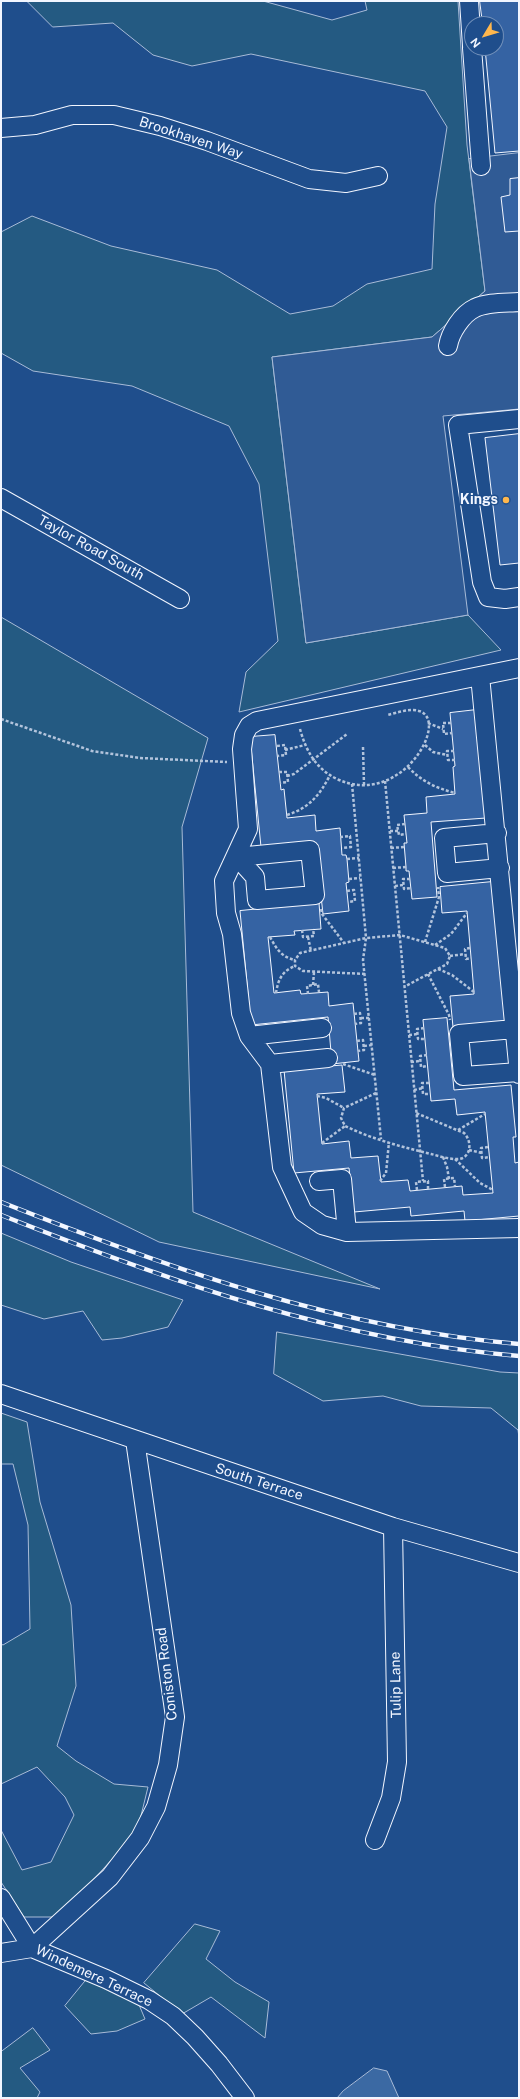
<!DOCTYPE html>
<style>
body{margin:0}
#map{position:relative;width:520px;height:2099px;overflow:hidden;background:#1f4e8c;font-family:"Public Sans",sans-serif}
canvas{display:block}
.frame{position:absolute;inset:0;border:2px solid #f2f6ff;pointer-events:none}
.north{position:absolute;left:464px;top:16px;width:40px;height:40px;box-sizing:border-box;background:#1f4e8c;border:1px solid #7391ba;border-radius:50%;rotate:232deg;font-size:11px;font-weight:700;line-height:16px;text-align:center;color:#f2f6ff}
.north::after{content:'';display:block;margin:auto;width:14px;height:18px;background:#ffb74d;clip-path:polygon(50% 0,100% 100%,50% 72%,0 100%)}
</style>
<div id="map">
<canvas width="520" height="2099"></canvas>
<div class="frame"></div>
<div class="north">N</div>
</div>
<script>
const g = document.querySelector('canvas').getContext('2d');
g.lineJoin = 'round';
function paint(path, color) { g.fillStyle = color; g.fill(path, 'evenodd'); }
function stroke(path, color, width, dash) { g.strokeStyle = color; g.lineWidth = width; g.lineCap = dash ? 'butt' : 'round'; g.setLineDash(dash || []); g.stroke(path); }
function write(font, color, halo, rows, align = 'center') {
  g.font = font + ' "Public Sans",sans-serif'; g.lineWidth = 3; g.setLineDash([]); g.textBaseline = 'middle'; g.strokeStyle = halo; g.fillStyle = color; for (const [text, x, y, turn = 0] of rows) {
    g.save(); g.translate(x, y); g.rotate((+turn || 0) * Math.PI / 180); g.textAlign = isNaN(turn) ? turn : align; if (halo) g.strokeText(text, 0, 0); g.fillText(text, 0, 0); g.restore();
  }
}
const green = new Path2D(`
 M27 1H263L332 20 367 10 365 1H458L467 145 485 291 432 337 272 357 306 643 468 615 501 650 239 712 246 672 278 641 259 484 229 426 132 386 33 371 1 353V232L32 216 111 246 217 270 290 314 333 306 367 284 432 269 435 204 447 127 425 91 251 54 192 66 153 55 113 23 53 27Z
 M1 617 208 738 182 827 193 1212 380 1289 159 1242 1 1165Z
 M1 1233 71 1262 183 1300 168 1327 122 1338 102 1340 83 1311 44 1319 1 1305Z
 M277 1332 500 1372 519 1373V1438L518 1430 491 1408 421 1406 383 1396 323 1401 274 1374Z
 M1 1413 27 1422 40 1502 71 1605 76 1686 57 1746 76 1761 114 1784 148 1787 137 1832 59 1917H24L1 1882V1830L22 1870 51 1862 74 1815 65 1797 37 1767 1 1784V1644L3 1645 30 1629 28 1525 13 1464H1Z
 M195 1924 220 1931 206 1959 235 1982 269 2002 265 2038 211 1997 182 2014 144 1983Z
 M87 1979 137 2000 145 2019 117 2031 91 2034 65 2006Z
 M33 2028 50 2050 20 2068 40 2092 37 2098H1V2052Z`);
paint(green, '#245a82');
stroke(green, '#a8bbd7', 1);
const parking = new Path2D(`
 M519 153V409L443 416 468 615 306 643 272 357 432 337 485 291 469 159Z`);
paint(parking, '#305b95');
stroke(parking, '#a8bbd7', 1);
const water = new Path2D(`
 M374 2068 387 2071 399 2098H337L343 2091Z`);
paint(water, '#3b69a3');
stroke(water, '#a8bbd7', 1);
const building = new Path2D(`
 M480 1H519V151L495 153 485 48H496V24H483Z
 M519 178V231L505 232 501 197 510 195V179Z
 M519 434V563L500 565 485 438Z
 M476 710 486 818 431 822 437 897 412 899 409 871H406V867L404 843H407L404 815 427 813 426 797 455 794 453 767 455 766 450 713Z
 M275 735 281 790 284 789 287 818 315 815 316 831 340 828 342 855H346L347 859 349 882 346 883 349 911 323 914 315 842 261 847 250 737Z
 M492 882 505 1022 453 1027 450 996 474 994V992L467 911 442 913 440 887Z
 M319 903 321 929 294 931 295 935 268 937 274 993 300 990 301 994 328 992 329 1006 353 1003 359 1061 332 1064 328 1017 251 1025 240 911Z
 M447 1018 454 1090 511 1085 516 1137H513L515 1163 519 1162V1216L465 1221 464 1211 411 1216 410 1207 354 1212 349 1168 294 1173 284 1070 342 1065 345 1092 317 1094 322 1144 349 1141 351 1158 378 1156 381 1182 408 1180 410 1191 462 1186 463 1195 493 1193 485 1112 457 1115 455 1099 431 1101 423 1020Z`);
paint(building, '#3563a3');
stroke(building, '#f2f6ff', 1);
const minor = new Path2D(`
 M469 1 472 46
 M472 48 481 166
 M1 128 35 125 72 115H114L160 126 207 141 309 179 346 183 378 176
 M448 346C450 333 462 314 475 308 487 302 506 303 519 302
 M519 419 458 425 482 582 488 597 505 599 519 597
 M1 498 180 599
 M519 668 257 721 249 726 244 735 242 749 248 829 224 881 226 913 232 934 241 1013 249 1036 270 1064 282 1167 303 1212 322 1225 347 1232 519 1228
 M480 676 519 1074
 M497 833 444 838 447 873 500 868
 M310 850 315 895 257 900 255 877 237 857Z
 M514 1029 459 1034 463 1076 519 1072
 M249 1036 322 1028
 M270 1064 328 1058
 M319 1181 342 1179 347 1232
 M1 1394 393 1527 519 1563
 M375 1840 391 1798 397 1762 393 1527
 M1 1898 32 1948 106 1979 149 2000 173 2016 195 2037 219 2064 245 2098
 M1 1953 32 1948 110 1877 140 1838 156 1807 168 1765 175 1717 135 1440`);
stroke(minor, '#f2f6ff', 20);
stroke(new Path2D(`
 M1 719 92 751 140 758 227 762
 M428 723 443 729
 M451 723H443L444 734 452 733
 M300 729C306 751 316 769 337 779 401 809 451 720 419 711 410 708 396 713 387 715
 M425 745 433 752 447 755
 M277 746 285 745 286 755 278 756
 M363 747 364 785
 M285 750 305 745
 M454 751H447L448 760H455
 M408 767C421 781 436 788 455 793
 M279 772H287L288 782 280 783
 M287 776 294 774 347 734
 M385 781 423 1181
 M352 784 366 938 363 960 381 1139
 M287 815C309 808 320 795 330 775
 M405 824 397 825 399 835 406 834
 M390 831H398
 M340 837 350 836 351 847 342 848
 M391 848 404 847
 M347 859 359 858
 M393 868 406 867
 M349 879 360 878
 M410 879H403L404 889 411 888
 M395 886 403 885
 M347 891 354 890 355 901 348 902
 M321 909 322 914 344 943
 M302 930 303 937 314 936 313 929
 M270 937C276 948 281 957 295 960
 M308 937 311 951
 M425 942 439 897 438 887
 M435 945 451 934 467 913
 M470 948 465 949 466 959 471 958
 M450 956 465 954
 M438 969 452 975 474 992
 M365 974 303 971 295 966V960L300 953 366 938 400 935 445 948 450 956 447 964 404 987
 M428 974 449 1015 450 1020
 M313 985 314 972
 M276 993C278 980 282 971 295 966
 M308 994 307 986 318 984 319 992
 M354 1014 360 1013 361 1023 355 1024
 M361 1018H369
 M424 1028 417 1029 418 1039H425
 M409 1035 418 1034
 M357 1041 363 1040 364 1050 358 1051
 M364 1046 372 1045
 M427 1055 420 1056 421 1067 428 1066
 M411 1062 420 1061
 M343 1064 375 1075
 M429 1083H422L423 1094H430
 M414 1090 423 1088
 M376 1093 344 1108 341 1118 345 1126C372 1139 402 1147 431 1154 439 1156 448 1159 456 1159 471 1160 473 1142 464 1133L416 1113
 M317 1096 326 1098 344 1108
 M458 1130 485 1114
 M322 1143 345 1126
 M488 1147 481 1148 482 1158 490 1157
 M469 1150 482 1153
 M443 1157 447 1167 449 1179
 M455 1159 480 1183 493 1190
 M380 1181 386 1173 389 1142
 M445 1187 444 1179 454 1178 455 1186
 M417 1190 416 1182 428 1181V1189`), '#b3c4dc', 2.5, [3, 2]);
stroke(minor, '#1f4e8c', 18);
const rail = new Path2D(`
 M1 1202C168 1268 339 1329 519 1344
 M1 1215C168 1281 338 1341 519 1356`);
stroke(rail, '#f2f6ff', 4.5);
stroke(rail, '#1f4e8c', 3, [9]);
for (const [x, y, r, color] of [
 [506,500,4,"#ffb74d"]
]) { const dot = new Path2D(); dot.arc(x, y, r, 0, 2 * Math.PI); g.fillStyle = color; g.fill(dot); stroke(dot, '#1f4e8c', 1.5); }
write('14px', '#f2f6ff', '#1f4e8c', [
 ["Brookhaven Way",191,138,18],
 ["Taylor Road South",91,548,29],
 ["South Terrace",259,1482,18],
 ["Coniston Road",167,1674,-97],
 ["Tulip Lane",396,1685,-91],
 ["Windemere Terrace",94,1976,25]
]);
write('bold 14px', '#f2f6ff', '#1f4e8c', [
 ["Kings",498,500]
], 'right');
</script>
